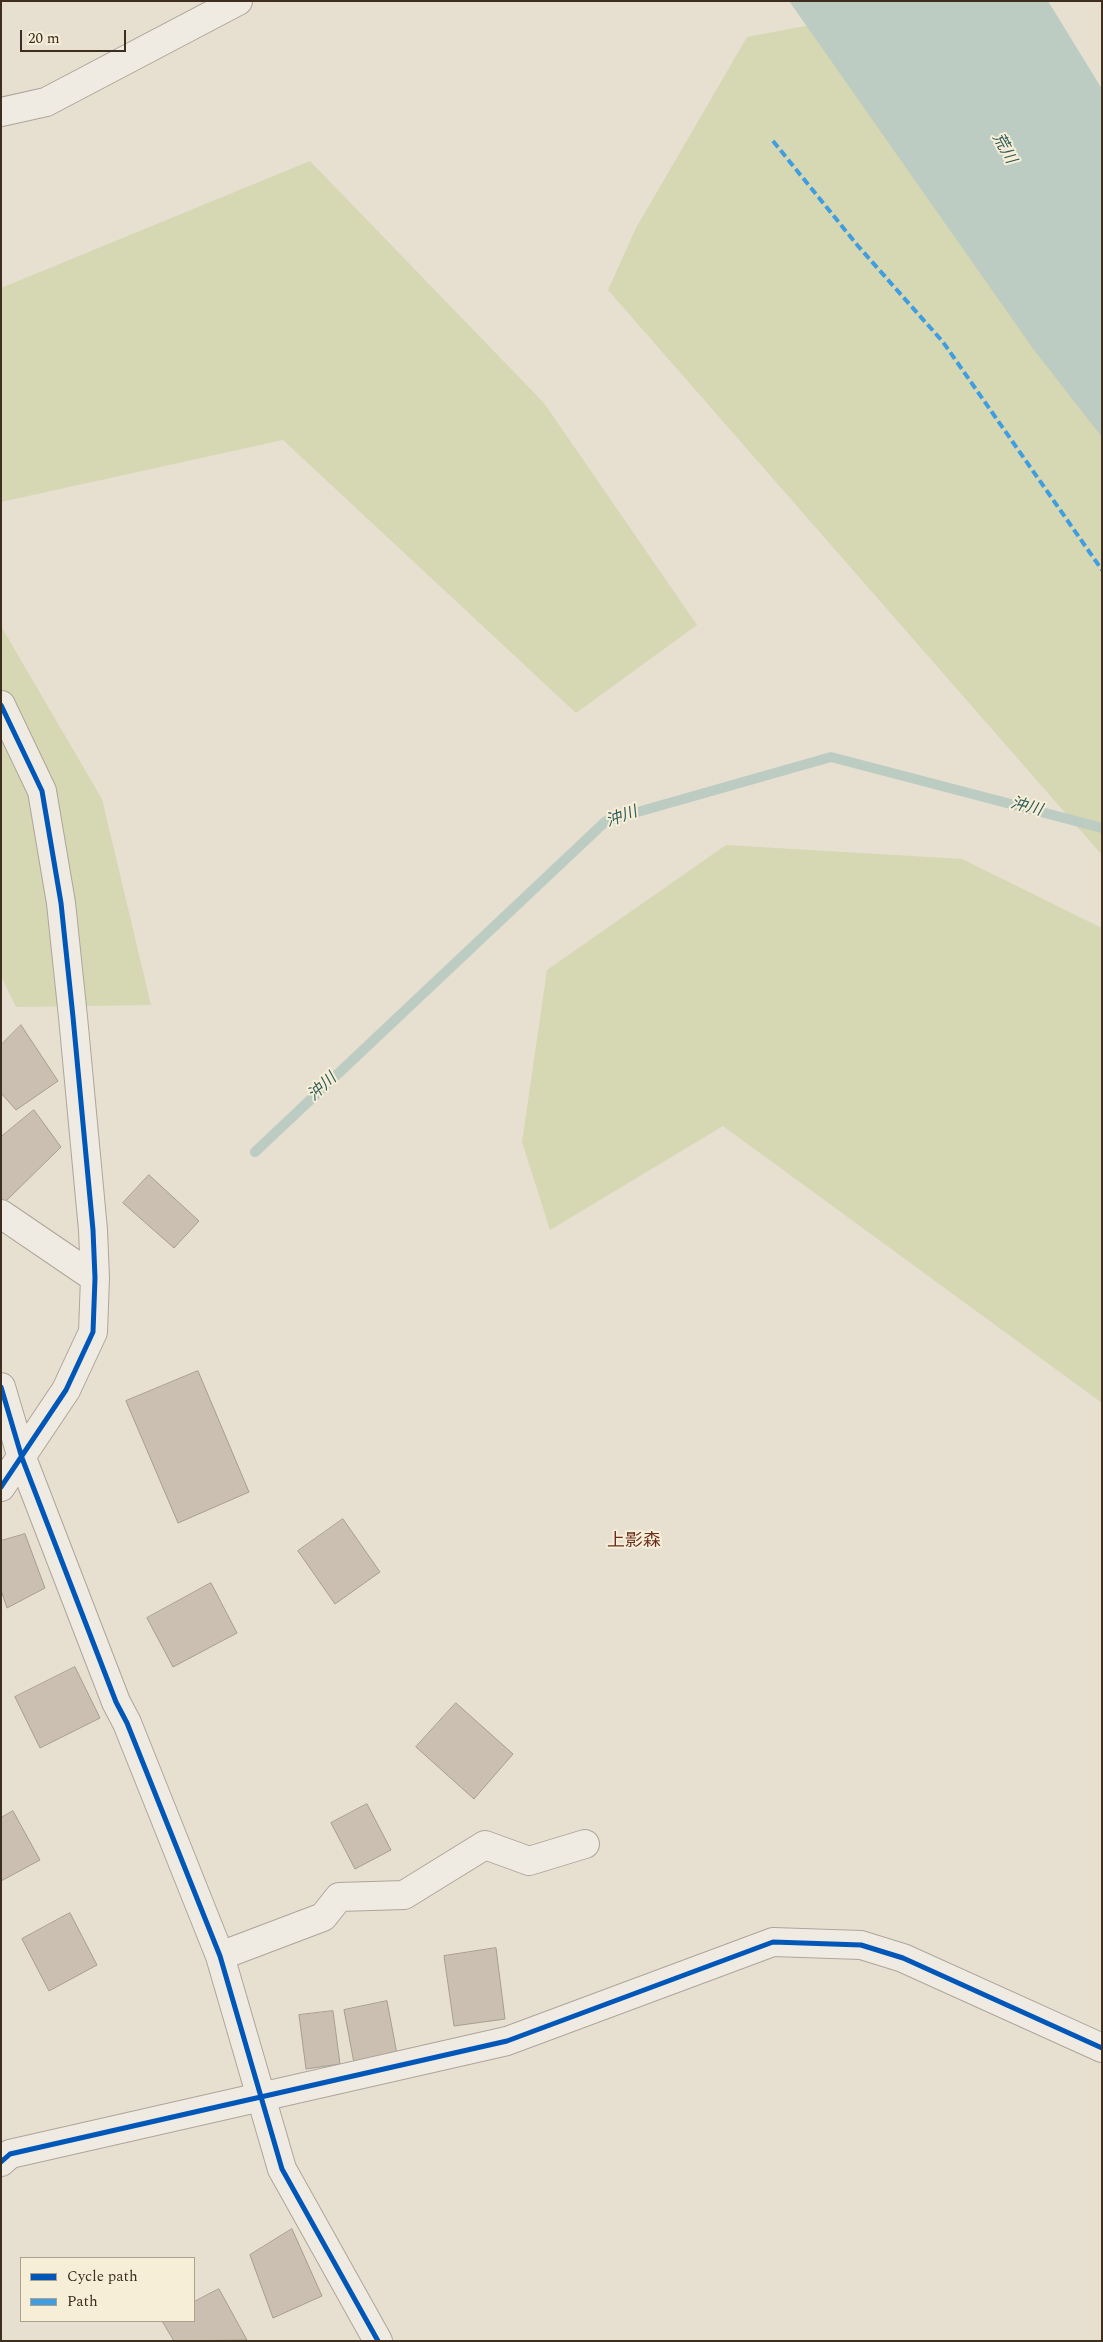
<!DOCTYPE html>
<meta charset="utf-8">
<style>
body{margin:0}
#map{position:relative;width:1103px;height:2342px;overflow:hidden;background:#e7e0d1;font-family:Spectral,serif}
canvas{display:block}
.frame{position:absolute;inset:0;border:2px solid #3d2e20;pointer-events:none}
.legend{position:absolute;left:20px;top:2257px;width:175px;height:65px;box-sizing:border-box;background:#f7eed8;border:1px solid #ada18e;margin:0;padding:6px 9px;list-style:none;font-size:15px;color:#3d2e20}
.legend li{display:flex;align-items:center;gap:10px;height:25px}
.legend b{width:25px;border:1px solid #ada18e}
.scale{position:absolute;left:20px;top:30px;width:106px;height:22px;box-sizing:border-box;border:2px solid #3d2e20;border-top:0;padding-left:6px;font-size:15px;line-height:18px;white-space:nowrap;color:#3d2e20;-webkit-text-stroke:4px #f7eed8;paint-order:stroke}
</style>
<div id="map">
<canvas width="1103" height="2342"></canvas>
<div class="frame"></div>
<ul class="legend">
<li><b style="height:6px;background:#0057b8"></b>Cycle path</li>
<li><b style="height:6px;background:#3f9de0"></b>Path</li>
</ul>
<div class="scale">20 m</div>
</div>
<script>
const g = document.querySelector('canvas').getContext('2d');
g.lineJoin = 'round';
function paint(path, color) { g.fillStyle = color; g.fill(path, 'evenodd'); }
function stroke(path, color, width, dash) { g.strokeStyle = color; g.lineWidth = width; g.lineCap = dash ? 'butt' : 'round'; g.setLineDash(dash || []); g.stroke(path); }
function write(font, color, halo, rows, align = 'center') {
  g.font = font + ' Spectral,"Noto Sans JP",serif'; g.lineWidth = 4; g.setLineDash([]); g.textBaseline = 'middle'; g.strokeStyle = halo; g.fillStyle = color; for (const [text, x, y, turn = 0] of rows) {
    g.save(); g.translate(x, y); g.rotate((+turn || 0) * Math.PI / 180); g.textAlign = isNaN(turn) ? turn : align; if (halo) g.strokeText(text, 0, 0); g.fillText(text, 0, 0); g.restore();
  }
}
paint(new Path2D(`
 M852 17 1102 341V855L608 290 636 228 747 37Z
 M310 161 544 403 697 625 576 713 283 440 1 502V288Z
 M1 626 102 799 151 1005 16 1007 1 976Z
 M726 845 962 859 1102 928V1403L723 1126 550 1230 522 1142 547 970Z`), '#d6d7b3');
paint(new Path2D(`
 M789 1H1048L1102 89V437L1034 350Z`), '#bcccc2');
stroke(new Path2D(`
 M255 1152 606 821 831 757 1102 828`), '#bcccc2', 10);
const building = new Path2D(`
 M21 1025 58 1081 16 1110 1 1093V1045Z
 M34 1110 61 1147 5 1202 1 1198V1137Z
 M149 1175 199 1221 174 1248 123 1203Z
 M198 1371 249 1492 178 1523 126 1401Z
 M343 1519 380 1572 335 1604 298 1551Z
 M25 1534 45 1588 7 1608 1 1590V1541Z
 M211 1583 237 1633 173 1667 147 1618Z
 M75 1667 100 1718 40 1748 15 1697Z
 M456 1703 513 1754 474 1799 416 1747Z
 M367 1804 391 1850 355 1869 331 1823Z
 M13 1811 40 1860 1 1881V1818Z
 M70 1913 97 1965 49 1991 22 1939Z
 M496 1948 505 2019 454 2026 444 1956Z
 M387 2001 397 2054 354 2063 344 2010Z
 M333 2011 340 2064 306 2069 299 2015Z
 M292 2229 322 2296 273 2318 250 2255Z
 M219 2289 247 2340 174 2341 162 2321H194V2302Z`);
paint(building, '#cbbfb2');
stroke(building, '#a89c90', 1);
const minor = new Path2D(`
 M1 112 46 102 238 1
 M1 705 42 791 61 903 73 1017 93 1230 95 1278 93 1332 66 1390 1 1487
 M1 1214 95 1278
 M1 1387 22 1458 116 1702 127 1723 220 1956 282 2169 378 2341
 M220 1956 323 1917 339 1897 404 1895 485 1845 529 1861 585 1844
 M1 2162 10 2154 507 2041 773 1942 861 1945 903 1958 1102 2048`);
stroke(minor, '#ada599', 30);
stroke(minor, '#efebe3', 28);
stroke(new Path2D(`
 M773 141 858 246 943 342 1102 570`), '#3f9de0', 4, [8, 4]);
stroke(new Path2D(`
 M1 705 42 791 61 903 73 1017 93 1230 95 1278 93 1332 66 1390 1 1487
 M1 1387 22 1458 116 1702 127 1723 220 1956 282 2169 378 2341
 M1 2162 10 2154 507 2041 773 1942 861 1945 903 1958 1102 2048`), '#0057b8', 5);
write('italic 16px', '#2f5d5a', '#f7eed8', [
 ["荒川",1003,149,61],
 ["沖川",1026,808,15],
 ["沖川",622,818,-20],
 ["沖川",323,1088,-43]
]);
write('18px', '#6b2e1e', '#f7eed8', [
 ["上影森",634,1542]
]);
</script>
